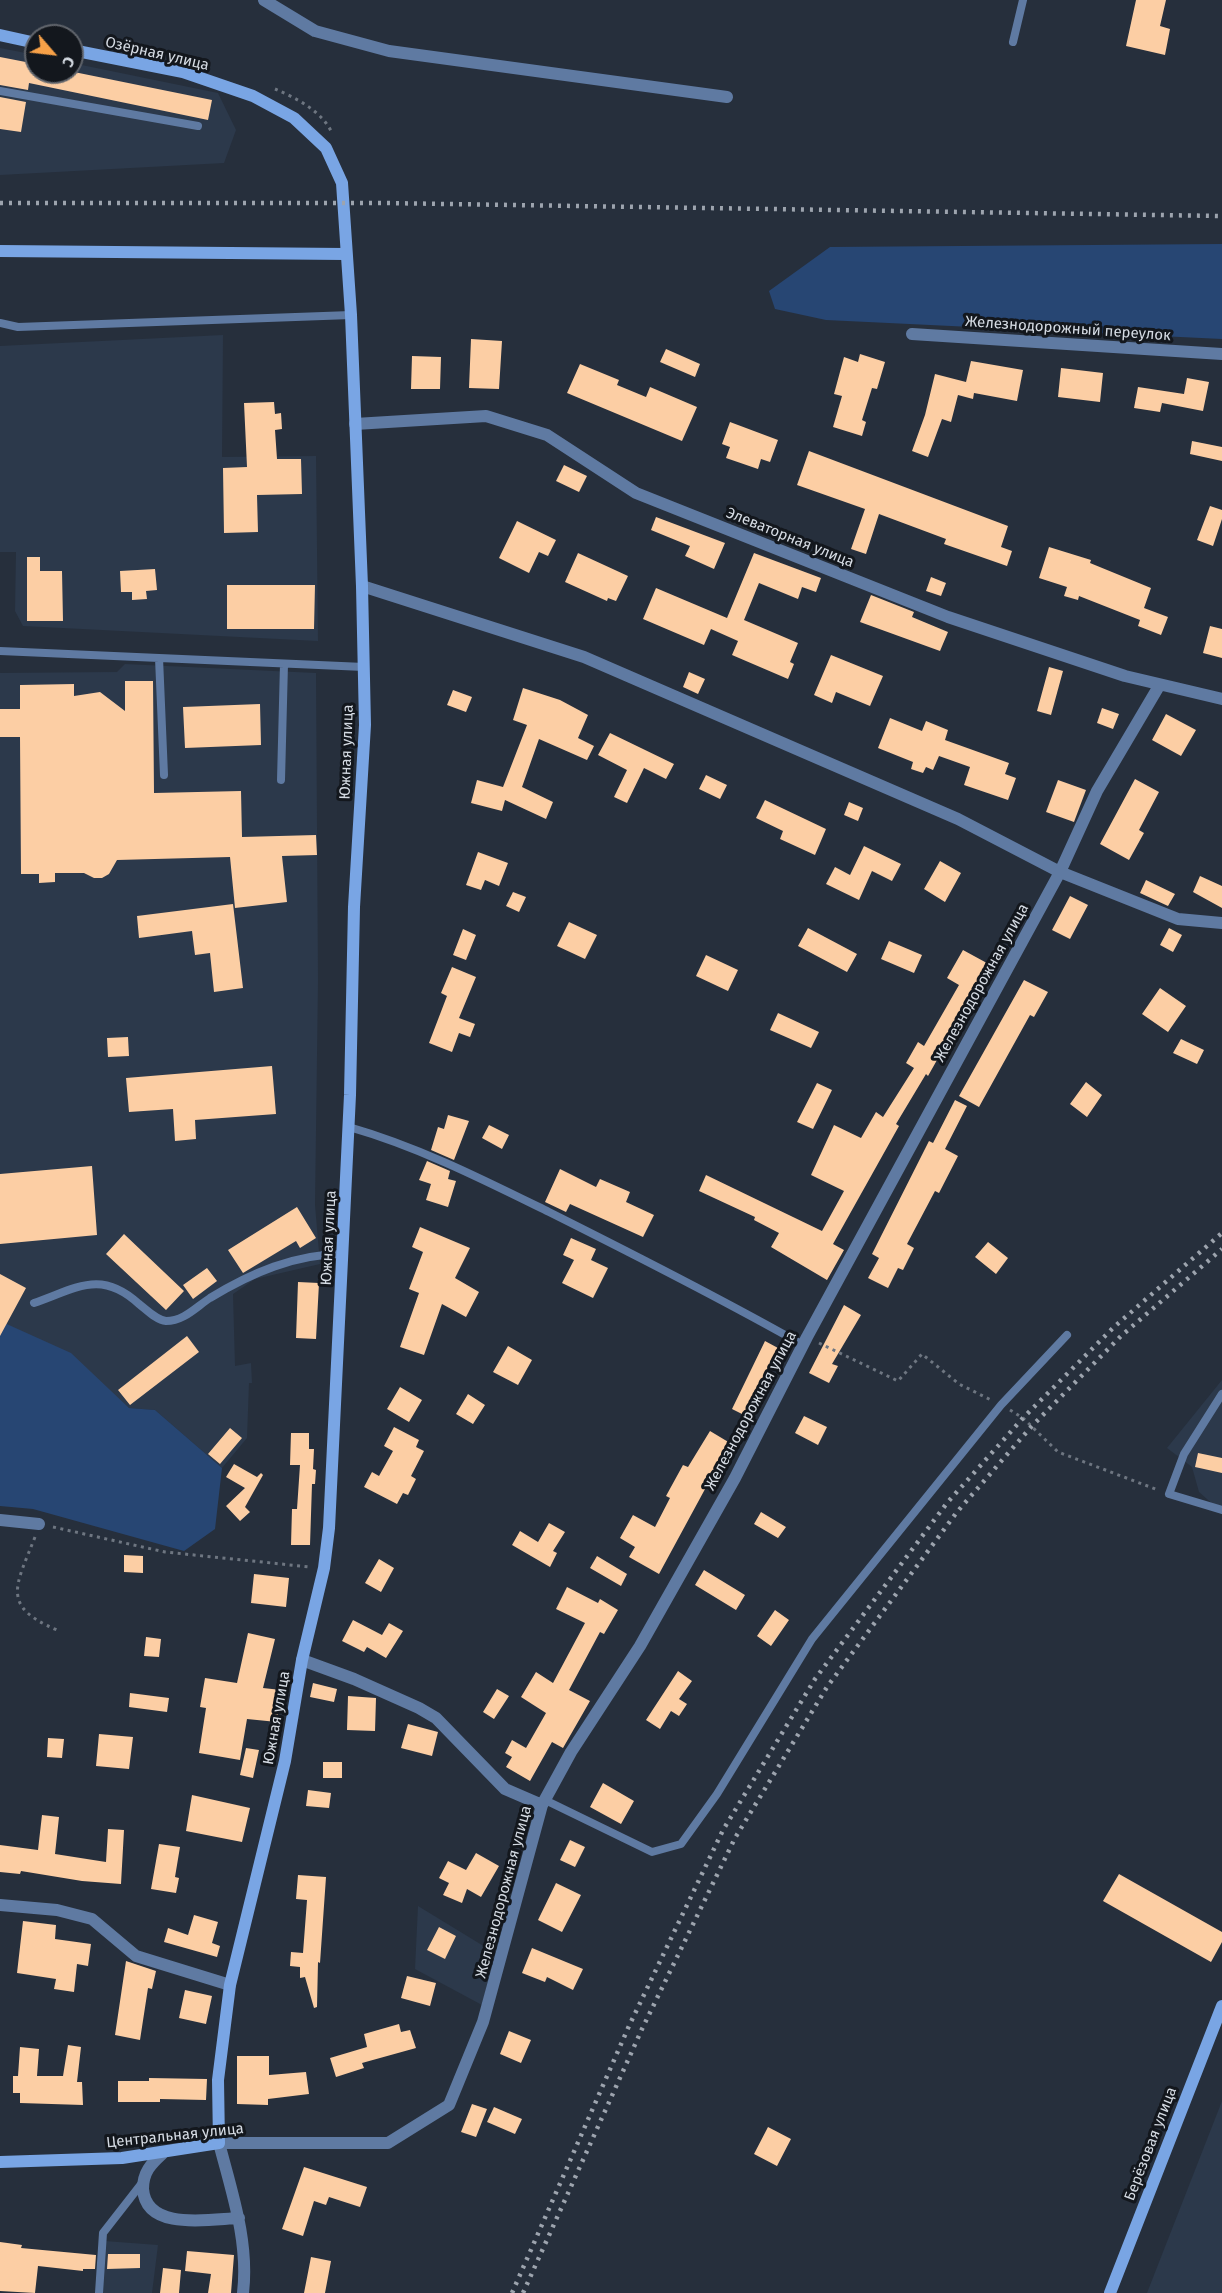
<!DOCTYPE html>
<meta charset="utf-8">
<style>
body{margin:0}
#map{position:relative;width:1222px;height:2293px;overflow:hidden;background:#262f3c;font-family:"Fira Sans",sans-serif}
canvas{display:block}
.north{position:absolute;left:24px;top:24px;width:60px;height:60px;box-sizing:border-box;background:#13171d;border:2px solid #61656c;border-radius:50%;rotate:118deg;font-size:16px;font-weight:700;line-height:24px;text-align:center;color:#d5dbe3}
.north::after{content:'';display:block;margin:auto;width:21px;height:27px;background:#f7a148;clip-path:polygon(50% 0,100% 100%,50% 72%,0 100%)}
</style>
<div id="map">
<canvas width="1222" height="2293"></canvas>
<div class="north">С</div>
</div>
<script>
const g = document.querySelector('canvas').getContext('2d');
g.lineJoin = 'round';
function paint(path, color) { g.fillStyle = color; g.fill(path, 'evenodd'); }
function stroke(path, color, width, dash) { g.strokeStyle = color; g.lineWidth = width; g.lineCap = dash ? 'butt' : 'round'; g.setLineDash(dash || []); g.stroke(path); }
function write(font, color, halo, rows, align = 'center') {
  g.font = font + ' "Fira Sans",sans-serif'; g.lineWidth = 6; g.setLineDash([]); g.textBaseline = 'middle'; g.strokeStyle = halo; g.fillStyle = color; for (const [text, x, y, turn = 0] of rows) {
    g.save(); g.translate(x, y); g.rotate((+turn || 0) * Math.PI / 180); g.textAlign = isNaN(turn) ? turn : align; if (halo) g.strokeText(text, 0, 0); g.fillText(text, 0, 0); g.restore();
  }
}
paint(new Path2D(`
 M0 48 36 55V72H72V63L218 93 236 130 224 163 0 175Z
 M223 335 222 457 316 456 318 641 23 626 15 611 16 552H0V346Z
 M125 664 316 673 318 981 315 1205 320 1264 255 1279 233 1294 235 1366 251 1363 252 1383H249L247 1438 222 1468 155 1410 129 1408 0 1321V673L117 672Z
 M1222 1380V1509L1216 1507 1199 1492 1192 1467 1167 1448Z
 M418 1906 495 1953 482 2005 415 1969Z
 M1222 2101V2293H1147Z
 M105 2241 158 2245 152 2293H102Z`), '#2c394b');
paint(new Path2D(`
 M1222 244V339L826 320 775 309 769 291 830 247Z
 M0 1321 71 1353 129 1408 155 1410 222 1468 215 1529 184 1551 33 1509 0 1506Z`), '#274673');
paint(new Path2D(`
 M1136 0H1166L1160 26 1170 29 1165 55 1126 46Z
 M0 57 36 64V72H74L212 100 208 120 29 83 28 90 0 85Z
 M0 97 26 102 21 132 0 129Z
 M471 339 502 341 499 389 469 388Z
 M666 349 700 364 695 377 660 362Z
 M860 354 885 362 877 389 872 388 862 420 866 422 862 436 833 427 842 396 834 394 844 357 858 362Z
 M412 356 441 357 440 389H411Z
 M971 361 1023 370 1017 401 974 393 973 399 958 395 951 422 942 419 928 457 912 451 925 415 935 374 966 382Z
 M580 364 619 380 617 385 646 397 650 387 697 407 682 441 567 393Z
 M1061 368 1103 373 1100 402 1058 397Z
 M1187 378 1209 382 1203 411 1162 403 1160 412 1134 408 1138 387 1184 394Z
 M274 402 275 414 281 413 282 429 275 430 277 459H301L302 494 257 495 258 532 224 533 223 468 247 467 244 403Z
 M730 422 778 440 770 462 761 459 758 469 726 458 730 447 722 444Z
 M1192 441 1222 447V461L1190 454Z
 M809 451 1008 526 1001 547 1012 551 1007 566 944 544 946 539 879 514 866 554 851 549 865 509 797 485Z
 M564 465 587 476 579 492 556 481Z
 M1210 506 1222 510V519L1213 546 1197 540Z
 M656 517 725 543 714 569 685 556 690 546 651 530Z
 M517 521 556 540 548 556 539 552 529 573 499 558Z
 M1049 547 1091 560 1090 563 1151 588 1144 608 1168 617 1161 635 1138 626 1140 620 1079 596 1078 600 1064 596 1067 587 1039 578Z
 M578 553 628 576 616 601 608 598 607 601 565 582Z
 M754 553 821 578 816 592 802 587 798 599 759 583 744 620 798 643 790 662 794 664 788 679 732 655 738 641 711 629 704 645 643 619 656 588 727 618Z
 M27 557H40V571H62L63 621H27Z
 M155 569 157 590 146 591 147 599 132 600V592H121L120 571Z
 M931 577 946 583 941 596 926 591Z
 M227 585H315L314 629H227Z
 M871 595 914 612 912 617 948 632 940 651 860 622Z
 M1210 626 1222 629V658L1203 653Z
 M831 655 883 676 870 706 836 692 832 703 814 695Z
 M1049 667 1063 671 1051 715 1037 711Z
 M689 672 705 679 698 694 683 687Z
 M125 681H153L154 793 241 791 242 837 316 835 317 855 282 856 287 902 235 908 230 857 117 860 109 874 102 878H94L84 873H55V882L39 883V874H21L20 737H0V709H20V685L74 684V696L100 692 125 711Z
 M523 688 560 700 588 715 578 738 594 746 587 760 539 739 522 787 553 802 546 819 505 800 502 811 471 803 477 780 503 787 527 725 513 720Z
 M453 690 472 697 466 712 447 705Z
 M260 704 261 745 185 748 183 707Z
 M1102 708 1119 714 1113 729 1097 723Z
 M1166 714 1196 730 1181 756 1152 740Z
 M890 718 922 731 926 721 948 730 945 740 1009 763 1005 774 1016 778 1008 800 964 785 970 767 939 756 933 770 926 767 923 773 911 769 913 762 878 748Z
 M610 733 674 764 666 779 644 768 627 803 614 797 627 770 598 755Z
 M706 775 727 785 720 799 699 789Z
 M1135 779 1159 792 1139 830 1144 833 1129 860 1100 844Z
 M1058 780 1086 790 1074 822 1046 812Z
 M765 800 826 829 815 855 780 839 783 831 756 818Z
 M849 802 863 808 858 821 844 815Z
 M864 846 901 864 892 881 872 871 859 900 826 884 835 867 850 875Z
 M478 852 508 863 499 886 485 880 481 890 466 885Z
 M940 861 961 873 945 902 924 889Z
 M1200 876 1222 886V908L1193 892Z
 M1146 880 1175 894 1168 906 1140 893Z
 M513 892 526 897 519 912 506 906Z
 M1070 896 1088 905 1070 939 1052 930Z
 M233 904 243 988 214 992 210 953 195 955 192 931 139 938 137 916Z
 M569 922 597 935 585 959 557 946Z
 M808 928 857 954 847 972 798 946Z
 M1169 928 1182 935 1173 952 1160 945Z
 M463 929 476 935 466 960 453 955Z
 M889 941 922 955 914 973 881 959Z
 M963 950 996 968 990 981 980 976 961 1012 963 1014 928 1076 926 1074 896 1124 899 1126 833 1244 844 1250 827 1280 771 1247 779 1233 754 1220 755 1217 699 1191 706 1175 822 1231 844 1191 811 1175 834 1125 861 1138 876 1112 883 1117 914 1068 906 1063 918 1042 924 1046 959 985 947 978Z
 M706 955 738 970 728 991 696 976Z
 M452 967 476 977 459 1018 475 1024 470 1037 459 1033 452 1052 429 1043 447 996 441 993Z
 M1024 980 1048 992 1034 1017 1030 1015 979 1107 959 1096Z
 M1160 988 1186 1006 1168 1032 1142 1014Z
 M778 1013 819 1032 811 1048 770 1030Z
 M128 1037 129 1056 108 1057 107 1038Z
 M1181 1039 1204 1050 1197 1064 1173 1053Z
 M272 1066 276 1114 195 1120 196 1139 175 1141 173 1109 129 1112 126 1078Z
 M1086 1082 1102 1095 1087 1117 1070 1104Z
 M817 1083 832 1090 813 1129 797 1122Z
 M955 1100 967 1106 945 1149 958 1156 939 1193 935 1191 907 1244 914 1248 903 1270 898 1268 888 1288 868 1278 879 1258 872 1254 929 1141 933 1143Z
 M448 1115 469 1121 454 1160 431 1150 438 1127 444 1129Z
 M489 1125 509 1135 502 1149 482 1138Z
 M427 1161 450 1171 448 1179 456 1181 448 1207 426 1200 431 1184 419 1180Z
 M92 1166 97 1235 0 1244V1174Z
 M560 1169 596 1187 600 1179 630 1192 626 1202 654 1215 643 1237 570 1204 566 1212 545 1202Z
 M297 1207 316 1238 300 1248 296 1241 243 1273 228 1250Z
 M420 1227 470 1248 455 1278 479 1292 466 1317 442 1304 424 1355 400 1347 419 1293 409 1289 423 1252 412 1247Z
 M124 1234 184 1291 166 1310 106 1254Z
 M571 1238 596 1249 591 1260 608 1268 593 1298 562 1283 574 1260 563 1255Z
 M988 1242 1008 1258 996 1274 975 1257Z
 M207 1268 217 1281 193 1299 183 1285Z
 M0 1274 26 1288 0 1336Z
 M298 1282 319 1283 316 1339 296 1338Z
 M844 1305 861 1315 832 1364 838 1366 829 1383 809 1373Z
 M187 1336 199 1352 130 1405 118 1390Z
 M765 1341 778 1348 744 1415 732 1409Z
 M508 1346 532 1360 518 1385 493 1372Z
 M400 1387 422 1400 409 1422 387 1409Z
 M468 1394 485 1405 473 1424 456 1414Z
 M804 1416 827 1427 818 1445 795 1433Z
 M394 1427 419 1440 416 1447 424 1451 411 1476 416 1479 408 1495 403 1493 397 1504 364 1487 372 1472 379 1476 393 1451 384 1446Z
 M230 1428 242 1438 220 1464 208 1454Z
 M710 1431 730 1443 659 1574 629 1557 635 1547 620 1538 633 1515 655 1527 670 1498 666 1496 683 1465 688 1467Z
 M291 1433H309V1449H314L313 1469 316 1470 315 1484H312L310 1545H291L292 1509H297L300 1465H290Z
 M1198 1453 1222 1458V1473L1195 1467Z
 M234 1464 257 1477 261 1473 263 1475 245 1507 250 1512 240 1521 226 1506 245 1488 226 1477Z
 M761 1512 786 1527 778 1538 754 1524Z
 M549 1523 565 1532 553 1551 557 1553 550 1567 512 1545 520 1531 538 1542Z
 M124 1555 143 1556V1573L124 1572Z
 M597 1556 627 1574 621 1586 590 1568Z
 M379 1559 394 1568 381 1592 365 1583Z
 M704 1570 745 1595 736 1610 695 1585Z
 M254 1574 289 1578 286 1607 251 1603Z
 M567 1587 598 1603 600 1599 618 1610 604 1634 600 1632 569 1690 590 1701 563 1748 552 1742 530 1781 506 1767 512 1757 505 1753 512 1740 526 1748 546 1713 521 1697 536 1672 553 1683 585 1623 556 1609Z
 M775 1610 789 1620 771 1646 757 1636Z
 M353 1620 382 1635 389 1623 403 1631 386 1658 367 1647 364 1652 342 1641Z
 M248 1633 275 1639 263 1688 281 1690 277 1722 247 1719 240 1760 199 1753 206 1708 200 1707 205 1678 237 1683Z
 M146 1637 161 1639 159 1657 144 1656Z
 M678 1671 692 1681 679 1699 687 1704 679 1716 671 1711 660 1729 646 1720Z
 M313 1683 337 1689 334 1702 310 1697Z
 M497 1689 509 1696 494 1719 483 1712Z
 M130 1693 169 1698 167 1712 129 1707Z
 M348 1696 376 1698 375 1731 347 1730Z
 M408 1724 438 1732 432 1756 401 1748Z
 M99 1734 133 1737 129 1769 96 1766Z
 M48 1738 64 1739 62 1758 47 1757Z
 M246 1748 259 1750 253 1778 240 1775Z
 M323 1762H342V1778H323Z
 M603 1783 634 1801 621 1824 590 1807Z
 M308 1790 331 1793 329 1808 306 1806Z
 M192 1795 250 1808 242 1842 186 1831Z
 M42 1815 59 1817 55 1854 106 1862 108 1829 124 1830 121 1884 82 1881 21 1871 20 1874 0 1872V1845L38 1850Z
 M570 1840 585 1847 575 1867 560 1860Z
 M159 1844 180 1847 175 1877 179 1878 176 1893 151 1889Z
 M476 1853 499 1866 481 1897 467 1889 462 1903 443 1895 449 1883 439 1878 448 1861 466 1870Z
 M1119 1874 1222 1932V1942L1211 1962 1103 1901Z
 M298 1875 326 1877 320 1963 318 1962 317 2007 314 2008 305 1977 300 1978V1967L290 1966 291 1952 303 1953 307 1900 296 1899Z
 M556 1883 581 1895 562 1932 538 1920Z
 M194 1915 218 1922 212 1943 220 1946 217 1957 164 1942 168 1928 188 1935Z
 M23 1921 56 1925 55 1939 91 1944 88 1966 77 1964 74 1992 54 1989 56 1979 17 1973Z
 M439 1927 456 1936 445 1959 427 1950Z
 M532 1948 583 1969 573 1990 547 1977 545 1982 522 1973Z
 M126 1961 156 1971 152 1989 148 1988 140 2040 115 2035Z
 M407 1976 436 1983 430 2006 401 1998Z
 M185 1990 212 1996 206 2024 179 2018Z
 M399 2024 401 2032 410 2030 416 2048 362 2063 364 2068 336 2077 330 2058 367 2047 364 2034Z
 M509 2031 531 2040 521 2063 500 2054Z
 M68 2045 81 2047 77 2082H82L83 2105 20 2103V2093H13V2076H18L20 2047 39 2049 37 2076H63Z
 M237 2056H269V2075L306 2072 309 2094 268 2099V2105L237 2104Z
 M149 2078 207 2079 206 2100 160 2099V2102H118V2081H149Z
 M472 2104 487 2109 476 2137 461 2132Z
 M494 2107 522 2119 515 2134 487 2122Z
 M768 2127 791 2139 777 2166 754 2154Z
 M304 2167 367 2187 360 2207 329 2197 326 2205 314 2201 303 2236 282 2229Z
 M0 2242 22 2245 21 2248 96 2255 95 2269H83V2271L38 2266 35 2293 0 2291Z
 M187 2251 234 2255 231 2293H208L211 2274 185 2271Z
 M108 2254H140V2268L107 2269Z
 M311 2257 331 2261 325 2293H304Z
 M163 2268 181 2270 179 2293H160Z`), '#fccea4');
stroke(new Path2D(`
 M43 29 72 35
 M275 89C296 98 322 111 332 133
 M819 1343 898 1381 922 1354 959 1384 991 1400
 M1010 1410 1023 1418 1058 1452 1158 1490
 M53 1527 165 1552 310 1567
 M35 1537C16 1586 0 1606 57 1630`), '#6e7681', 3, [3, 4.5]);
stroke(new Path2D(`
 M1013 42 1023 0
 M0 91 198 126
 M0 323 18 327 351 315
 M0 651 364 667
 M159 658 164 775
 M281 780 284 664
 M349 1127C419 1147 484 1180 549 1212 635 1255 720 1298 803 1345
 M34 1303C77 1288 101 1269 139 1304 147 1310 156 1320 166 1321 184 1321 196 1307 210 1298 251 1273 295 1254 343 1254
 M1222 1394 1184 1454 1169 1494 1222 1510
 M545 1800 652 1852 681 1844 717 1794 812 1639 1001 1405 1067 1335
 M99 2293 103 2233 142 2183`), '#5f7aa2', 8);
stroke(new Path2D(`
 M264 0 315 31 389 51 727 97
 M912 334 1222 354
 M355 424 486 416 547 435 636 493 948 617 1125 676 1222 699
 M362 586 584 657 958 819 1060 872 1178 919 1222 923
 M0 1520 39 1524
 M302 1660 354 1679 419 1708 436 1718 505 1789 542 1805
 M0 1905 57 1910 92 1919 136 1956 230 1985
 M162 2154C151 2164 143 2172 143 2189 146 2232 211 2219 239 2218
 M243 2293C249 2242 232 2193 219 2143H388L449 2105 483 2022 542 1805 571 1752 640 1646 735 1478 807 1337 1060 872 1097 791 1159 686`), '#5f7aa2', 12);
stroke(new Path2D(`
 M0 35 36 43
 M0 251 345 254
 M0 2162 122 2158 219 2143 218 2080 230 1985 285 1761 302 1660 324 1568 329 1528 350 1095 354 907 365 725 362 586 351 315 342 183 326 148 294 118 253 96 183 72 72 50
 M1110 2293 1222 2006`), '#79a5e4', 12);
stroke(new Path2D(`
 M0 203H383L1222 216
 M512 2293 629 2026 723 1830 815 1679 947 1503 1023 1418 1114 1327 1222 1233
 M523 2293 642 2029 735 1838 827 1687 957 1512 1031 1427 1121 1336 1222 1249`), '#9da4ae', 4.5, [3, 6]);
write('15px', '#d5dbe3', '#13171d', [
 ["Озёрная улица",157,54,13],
 ["Железнодорожный переулок",1068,329,4],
 ["Элеваторная улица",790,538,22],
 ["Южная улица",347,752,-88],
 ["Железнодорожная улица",982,983,-61],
 ["Южная улица",329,1238,-87],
 ["Железнодорожная улица",751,1411,-62],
 ["Южная улица",277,1718,-80],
 ["Железнодорожная улица",504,1892,-75],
 ["Центральная улица",175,2136,-6],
 ["Берёзовая улица",1151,2144,-69]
]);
</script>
